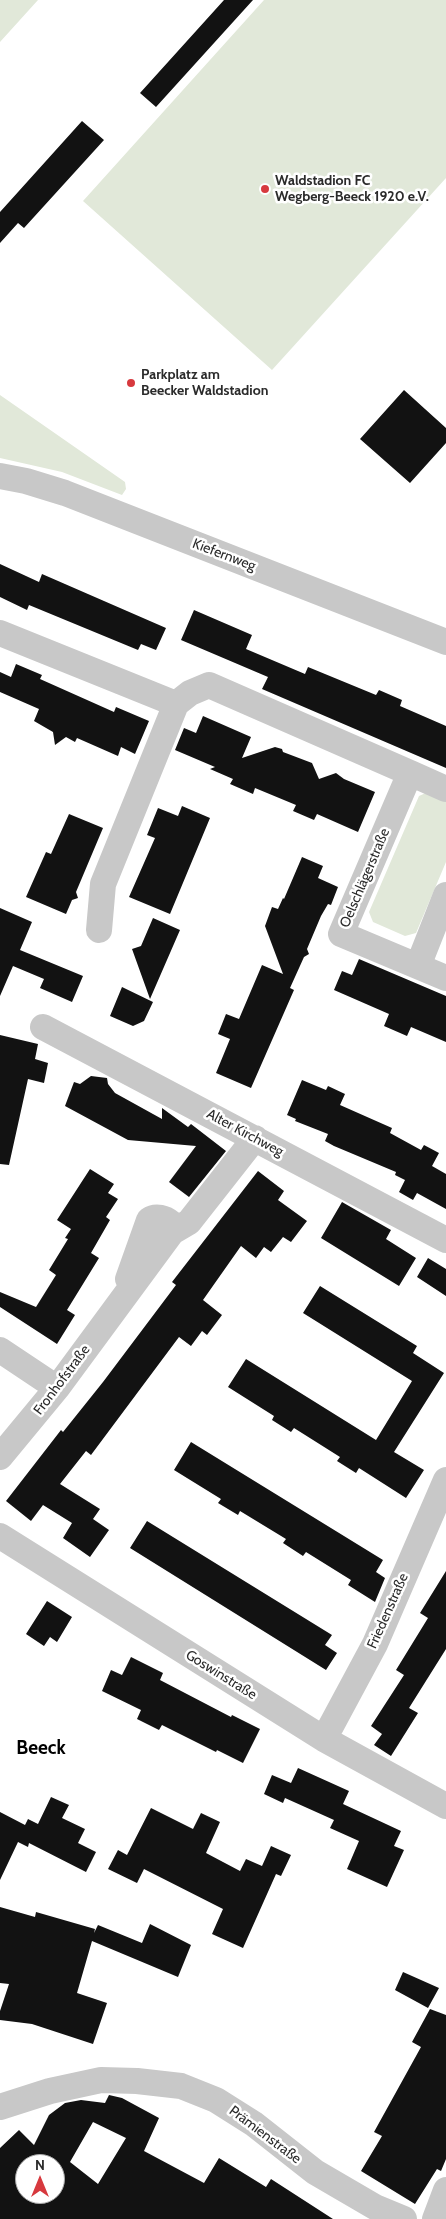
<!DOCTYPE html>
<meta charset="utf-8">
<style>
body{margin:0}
#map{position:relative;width:446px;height:2219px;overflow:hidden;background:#fff;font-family:Cabin,sans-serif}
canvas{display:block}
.north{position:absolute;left:15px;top:2154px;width:50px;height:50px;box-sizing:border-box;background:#fff;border:1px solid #aaa;border-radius:50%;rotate:0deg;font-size:14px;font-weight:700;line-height:20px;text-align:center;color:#2b2b2b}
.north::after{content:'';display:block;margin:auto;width:18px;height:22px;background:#d7393e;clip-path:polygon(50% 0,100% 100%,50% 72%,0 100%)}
</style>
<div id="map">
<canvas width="446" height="2219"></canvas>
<div class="north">N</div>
</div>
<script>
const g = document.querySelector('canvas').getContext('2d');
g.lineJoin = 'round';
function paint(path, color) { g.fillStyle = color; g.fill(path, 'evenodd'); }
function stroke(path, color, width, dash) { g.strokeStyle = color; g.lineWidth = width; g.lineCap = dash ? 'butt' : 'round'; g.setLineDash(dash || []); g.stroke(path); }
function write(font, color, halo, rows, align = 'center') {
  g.font = font + ' Cabin,sans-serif'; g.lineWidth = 5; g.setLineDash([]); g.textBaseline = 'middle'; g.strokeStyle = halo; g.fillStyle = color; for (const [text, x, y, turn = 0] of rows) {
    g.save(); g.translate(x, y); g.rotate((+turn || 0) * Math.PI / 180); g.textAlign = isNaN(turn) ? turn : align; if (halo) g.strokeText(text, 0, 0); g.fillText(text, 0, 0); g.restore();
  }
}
paint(new Path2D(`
 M0 0H38L0 42Z
 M264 0H446V178L272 370 83 201Z
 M0 395 125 482 126 489 122 495 62 472 0 458Z
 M428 792 446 799V862L416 933 405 936 373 922 369 912 419 796Z`), '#e1e8d9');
paint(new Path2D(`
 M224 0H253L156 107 140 93Z
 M82 121 104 140 24 228 18 223 0 243V212Z
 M404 390 446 428V443L410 483 360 439Z
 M0 564 39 582 42 574 166 628 156 650 141 644 138 650 29 605 27 610 0 597Z
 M194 610 252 635 246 649 305 674 308 667 376 695 379 690 402 700 400 706 446 726V768L262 689 268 677 181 640Z
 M16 664 42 675 40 679 114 712 116 707 149 721 135 754 121 747 118 756 77 738 75 742 66 737 55 745 53 732 34 721 39 709 0 692V672L11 677Z
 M203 716 251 737 242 758 275 747 282 749 283 752 312 763 319 779 336 773 344 779 375 792 358 832 317 814 314 820 293 811 296 805 255 788 253 794 230 784 233 779 210 769 215 767 175 750 184 728 196 733Z
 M182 806 210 818 170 914 129 897 155 838 147 835 158 808 178 816Z
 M69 814 103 828 76 892 78 898 72 900 66 914 26 897 46 852 51 854Z
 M302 857 323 866 318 878 338 887 331 905 328 904 321 916 307 949 309 954 304 957 290 988 294 990 251 1088 216 1073 230 1039 218 1034 226 1014 239 1019 262 965 283 974 265 926 272 907 278 909 283 898 284 899Z
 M0 908 32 922 20 950 83 976 72 1002 40 988 44 979 13 966 0 996Z
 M153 918 180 930 150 999 132 949 141 946Z
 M359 959 446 996V1042L411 1027 407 1036 384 1026 389 1014 334 990 342 971 352 975Z
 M122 987 153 1002 144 1021 133 1026 110 1016Z
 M0 1035 38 1044 35 1059 48 1063 44 1083 28 1079 9 1165 0 1164Z
 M91 1076 107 1078 108 1084 115 1093 162 1119V1108L188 1127 191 1124 226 1151 189 1197 169 1182 196 1146 128 1140 65 1106 74 1082 80 1084Z
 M302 1080 326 1090 328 1086 345 1094 340 1105 392 1128 390 1133 421 1150 424 1145 439 1153 432 1166 446 1174V1209L417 1193 413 1200 399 1192 405 1180 395 1175 396 1172 334 1146 325 1141 328 1134 295 1121 296 1119 287 1115Z
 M90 1169 114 1184 108 1193 118 1199 106 1217 110 1220 91 1253 99 1258 67 1310 75 1315 57 1344 0 1307V1292L36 1307 56 1275 49 1270 68 1239 65 1238 71 1229 57 1220Z
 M258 1171 284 1191 278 1200 307 1221 291 1242 283 1237 271 1252 264 1247 256 1258 241 1246 203 1300 222 1315 207 1335 202 1331 191 1346 179 1337 91 1455 86 1451 60 1484 100 1509 93 1519 109 1530 90 1557 63 1538 72 1523 43 1505 31 1521 6 1501 61 1430 63 1432 103 1382 176 1285 172 1282Z
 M342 1202 391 1230 386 1239 416 1258 399 1286 321 1238Z
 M428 1258 446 1269V1296L417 1277Z
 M320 1286 417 1346 413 1353 444 1373 394 1452 424 1470 406 1498 359 1468 356 1473 337 1461 340 1457 294 1428 291 1432 272 1420 274 1416 228 1387 246 1359 376 1440 412 1381 303 1313Z
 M191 1442 383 1560 376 1572 385 1578 375 1602 348 1585 351 1580 306 1552 303 1556 283 1543 286 1539 240 1511 238 1515 218 1503 221 1499 174 1470Z
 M147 1521 332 1635 325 1645 337 1653 326 1670 130 1548Z
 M446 1571V1649L409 1708 418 1713 391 1756 374 1745 382 1734 371 1726 404 1675 396 1670 428 1618 420 1613Z
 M47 1601 72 1617 57 1642 50 1637 44 1646 26 1634Z
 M131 1657 163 1673 160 1680 231 1717 232 1715 260 1729 243 1763 217 1750 216 1752 162 1725 159 1730 137 1719 141 1710 102 1691 111 1670 122 1675Z
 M298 1768 349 1791 343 1804 401 1831 394 1846 404 1850 387 1887 347 1869 359 1841 330 1828 334 1820 285 1798 283 1803 264 1794 272 1775 291 1783Z
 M51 1797 69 1805 62 1818 85 1829 78 1843 96 1852 86 1872 29 1843 28 1847 18 1842 0 1880V1812L25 1825 28 1819 38 1824Z
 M151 1808 193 1829 201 1813 220 1822 206 1853 240 1871 246 1859 262 1866 271 1846 291 1855 281 1876 276 1874 243 1948 212 1934 223 1909 144 1869 137 1883 108 1869 118 1850 127 1855Z
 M0 1907 35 1917 36 1912 95 1929 94 1933 98 1925 142 1943 150 1924 191 1945 178 1977 92 1941 77 1993 107 2003 93 2044 32 2024 0 2020V2011L9 1984 0 1983Z
 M403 1972 439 1988 428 2008 395 1990Z
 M430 2009 446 2015V2159L441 2171 437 2169 415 2204 361 2171 382 2136 374 2132 421 2047 412 2042Z
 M109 2095 122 2098 159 2118 144 2151 204 2183 219 2158 266 2187 271 2179 333 2219H0V2148L19 2130 34 2145 49 2115 65 2103 81 2100 105 2103ZM93 2122 126 2138 98 2184 70 2162ZM25 2164H55V2194H25Z`), '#121212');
stroke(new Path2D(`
 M0 476 26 481 65 493 446 642
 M0 633 176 704
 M446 789 410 773 341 934 446 978
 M99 930 103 884 176 704 190 693 209 685 410 773
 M418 966 446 895
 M43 1027 446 1240
 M128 1279 149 1220C156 1215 165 1218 171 1223L172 1232
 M0 1350 57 1388
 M0 1457 57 1388 172 1232 189 1222 255 1138
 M0 1536 324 1739 446 1806
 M324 1739 375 1644 446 1480
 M0 2107 50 2091 101 2080 137 2081 181 2086 216 2100 254 2124 315 2172 375 2207 404 2219
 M435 2219 446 2190`), '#c8c8c8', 26);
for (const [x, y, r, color] of [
 [265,189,5,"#d7393e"],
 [131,383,5,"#d7393e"]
]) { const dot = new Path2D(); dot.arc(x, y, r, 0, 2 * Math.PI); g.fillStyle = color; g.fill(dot); stroke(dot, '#fff', 2); }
write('bold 14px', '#2b2b2b', '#fff', [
 ["Waldstadion FC",275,181],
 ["Wegberg-Beeck 1920 e.V.",275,197],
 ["Parkplatz am",141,375],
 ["Beecker Waldstadion",141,391]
], 'left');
write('14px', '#2b2b2b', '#fff', [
 ["Kiefernweg",224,555,21],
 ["Oelschlägerstraße",365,878,-67],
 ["Alter Kirchweg",245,1133,28],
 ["Fronhofstraße",62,1380,-53],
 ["Friedenstraße",388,1611,-66],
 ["Goswinstraße",221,1675,32],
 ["Prämienstraße",265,2135,37]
]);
write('bold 19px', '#000', '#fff', [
 ["Beeck",41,1748]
]);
</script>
